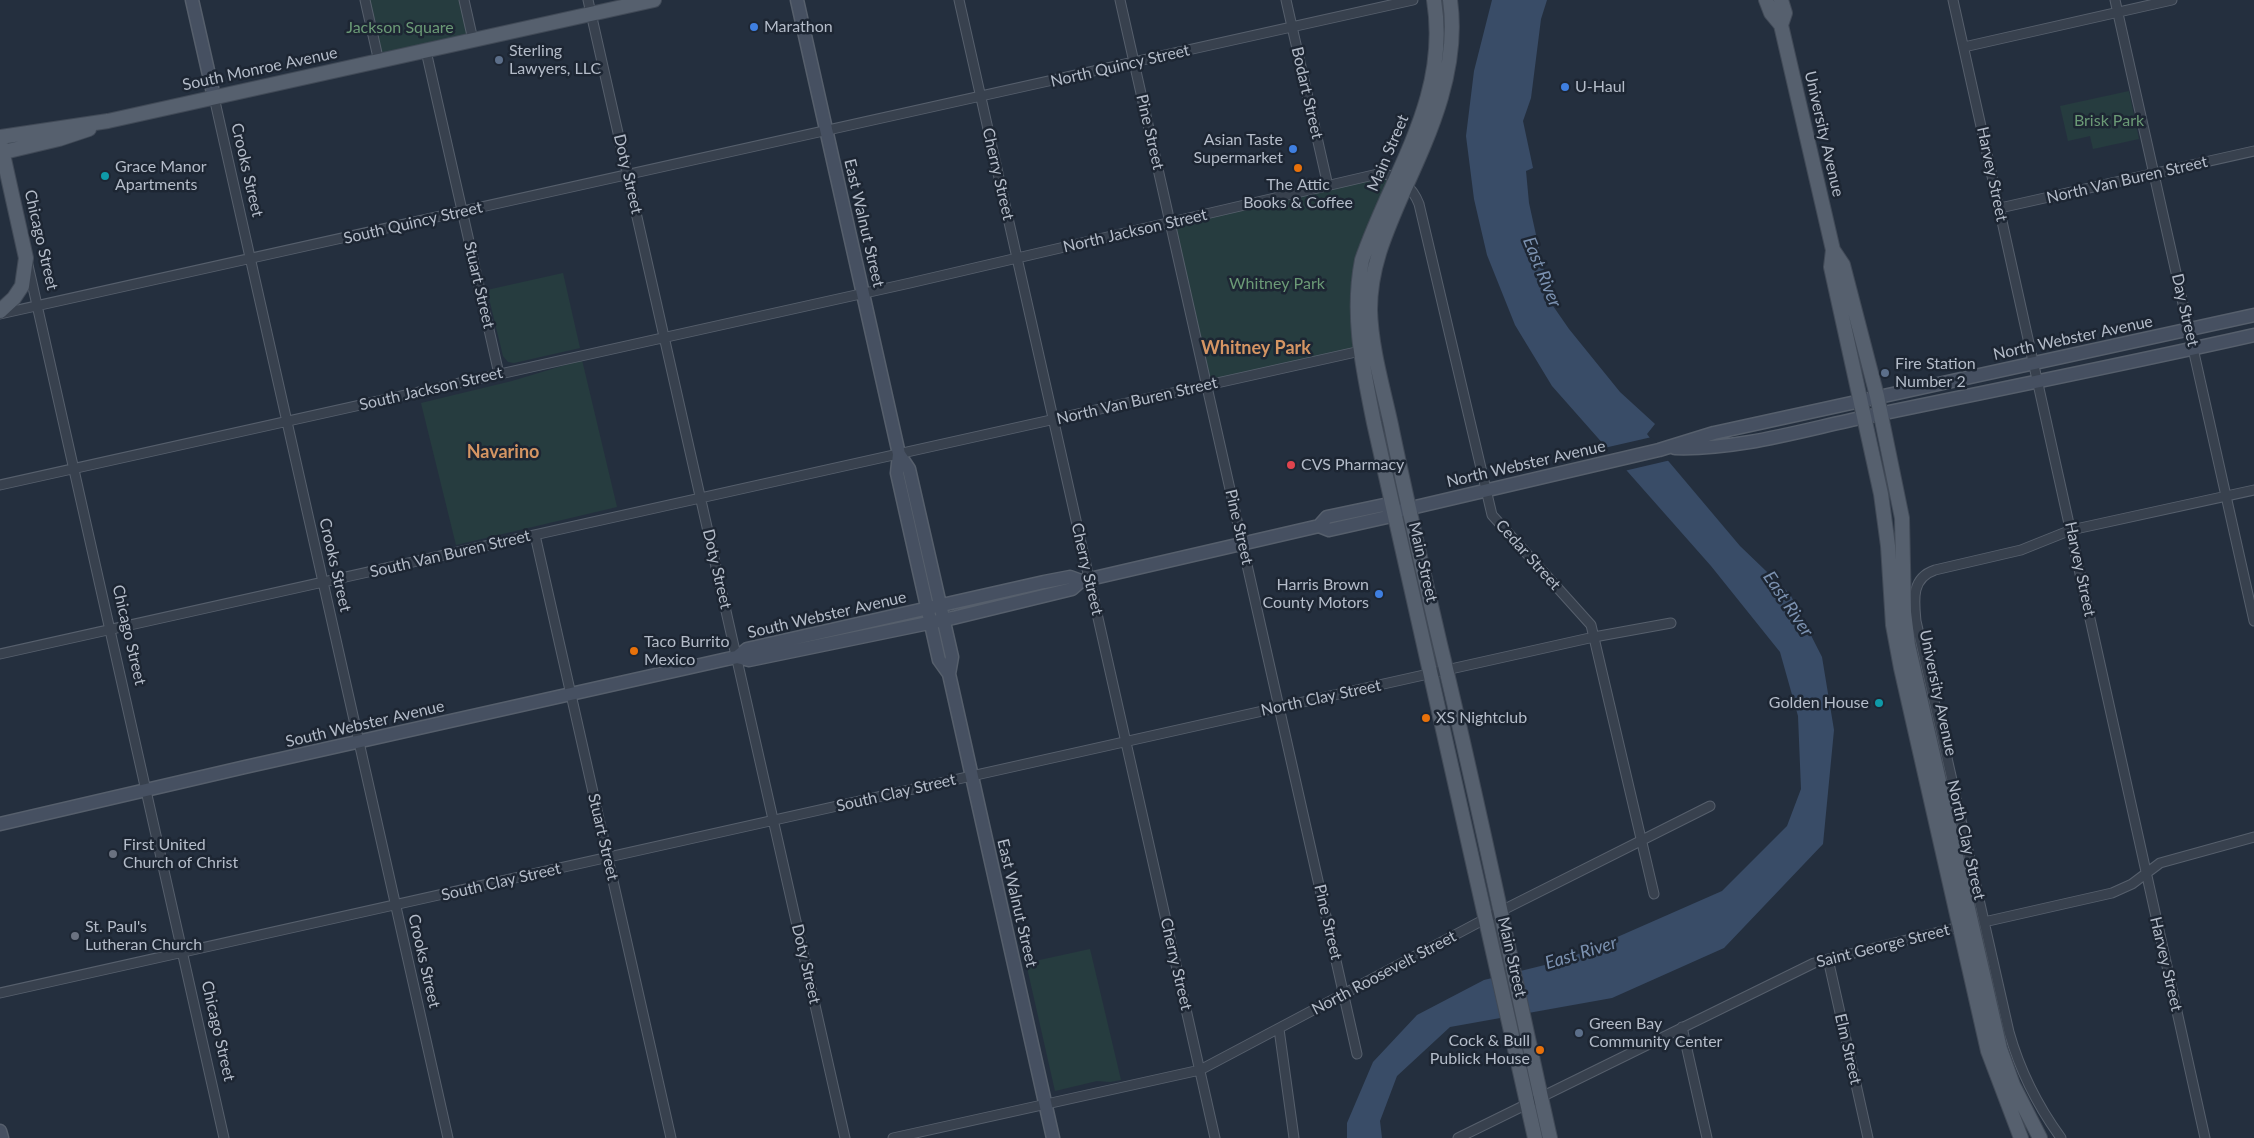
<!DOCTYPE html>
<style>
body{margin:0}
canvas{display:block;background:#242f3e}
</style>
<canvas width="2254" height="1138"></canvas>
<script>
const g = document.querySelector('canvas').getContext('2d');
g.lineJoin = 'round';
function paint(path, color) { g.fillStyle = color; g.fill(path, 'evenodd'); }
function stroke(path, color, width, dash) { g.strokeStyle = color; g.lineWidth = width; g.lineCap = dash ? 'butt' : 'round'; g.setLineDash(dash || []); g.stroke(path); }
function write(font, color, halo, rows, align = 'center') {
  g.font = font + ' Lato,sans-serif'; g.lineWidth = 5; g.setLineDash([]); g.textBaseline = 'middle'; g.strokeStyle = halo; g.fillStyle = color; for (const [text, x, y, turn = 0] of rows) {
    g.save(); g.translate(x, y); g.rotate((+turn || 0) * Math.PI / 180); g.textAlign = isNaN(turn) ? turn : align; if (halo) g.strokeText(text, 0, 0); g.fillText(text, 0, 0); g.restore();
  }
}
paint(new Path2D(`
 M365 0H464L473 40 379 62Z
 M2129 91 2139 139 2093 149 2090 136 2068 141 2060 106Z
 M1382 173 1395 177 1378 242 1365 350 1207 385 1171 224Z
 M563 273 580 348 514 363 508 362 503 356 487 290Z
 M582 360 617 507 456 545 421 403 512 381Z
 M1090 949 1121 1080 1110 1082 1097 1081 1055 1091 1026 963Z`), '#263c3f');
paint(new Path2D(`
 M1492 0H1547L1541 19 1531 98 1523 121 1533 168 1526 171 1529 203 1551 303 1569 329 1620 392 1655 424 1647 434 1659 450 1740 546 1790 594 1822 657 1834 730 1823 844 1724 948 1612 998 1450 1027 1397 1076 1380 1121 1382 1138H1347V1123L1373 1062 1417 1015 1484 980 1565 960 1722 891 1787 826 1801 789 1798 716 1780 652 1711 566 1552 386 1515 325 1487 255 1474 199 1466 136 1474 71Z`), '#394c67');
paint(new Path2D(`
 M1652 437 1671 460 1624 471 1604 448Z`), '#242f3e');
const street = new Path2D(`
 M365 0 379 62
 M464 0 473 40
 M588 0 845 1138
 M959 0 1215 1138
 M1120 0 1357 1054
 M1286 0 1328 186
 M1953 0 2205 1138
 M2115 0 2254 621
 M1964 47 2172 0
 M426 51 499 374
 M214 97 448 1138
 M2000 208 2254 151
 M28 265 224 1138
 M0 314 1413 0
 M0 485 910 283 1382 173C1400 178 1412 186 1419 204L1492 515 1591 625 1654 894
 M535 535 671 1138
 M0 654 1365 350
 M1984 922 2112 893 2132 884 2160 863 2254 837
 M1828 959 1868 1138
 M0 993 1594 637 1671 623
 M1682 1027 1707 1138
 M1279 1029 1294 1138
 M893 1138 1200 1070 1485 919 1710 806
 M1458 1138 1814 963 1959 927
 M2061 1138C2037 1105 2020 1071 2009 1032L1916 621C1914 600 1911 578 1935 570L2021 550 2071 530 2254 490`);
const secondary = new Path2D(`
 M192 0 214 97
 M797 0 899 454 897 473 939 660 949 674
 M1675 448C1739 450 1803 430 1865 417 1995 390 2125 364 2254 335
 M899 454 909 469 952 657 949 674 1053 1138
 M1319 526 1329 530 1387 517 1394 512 1659 450 1714 433 2254 315
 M737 657 747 649 1044 582 1070 577 1081 581
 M0 824 245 767 727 659 737 657 749 660 953 618 1072 589 1081 581 1319 526 1327 517 1384 505 1394 512
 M0 1131 2 1138`);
const primary = new Path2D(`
 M1434 0C1450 98 1392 172 1362 260 1351 316 1363 368 1374 423L1535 1138
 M1450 0C1460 70 1429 135 1401 197 1385 234 1370 268 1370 310 1371 348 1383 388 1391 425 1406 498 1423 571 1440 644 1480 808 1513 973 1550 1138
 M1766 0 1771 13 1781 25
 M1781 0 1785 13 1781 25 1833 250 1831 267 1881 494 1888 546 1893 625 1901 668 1988 1051 2021 1138
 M0 137 108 121 654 0
 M0 141 26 258 22 286 14 298 0 311
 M0 153 59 139 89 129
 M1833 250 1843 265 1877 396 1902 518 1904 612 1908 645 2000 1049 2013 1085 2040 1138`);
stroke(street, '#565f6c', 11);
stroke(secondary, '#565f6c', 15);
stroke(primary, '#414a57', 16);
stroke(street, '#38414e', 9);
stroke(secondary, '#465061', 12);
stroke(primary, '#56606e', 14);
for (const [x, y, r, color] of [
 [754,27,5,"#3f7fe0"],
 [499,60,5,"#5c6f8a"],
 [1565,87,5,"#3f7fe0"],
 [1293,149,5,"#3f7fe0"],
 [1298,168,5,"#e8710a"],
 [105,176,5,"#0f9aa8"],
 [1885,373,5,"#5c6f8a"],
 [1291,465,5,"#e0444e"],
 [1379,594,5,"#3f7fe0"],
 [634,651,5,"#e8710a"],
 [1879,703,5,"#0f9aa8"],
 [1426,718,5,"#e8710a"],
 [113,854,5,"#6b7280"],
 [75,936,5,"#6b7280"],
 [1579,1033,5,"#5c6f8a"],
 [1540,1050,5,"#e8710a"]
]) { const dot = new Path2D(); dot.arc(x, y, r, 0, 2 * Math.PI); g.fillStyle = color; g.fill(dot); stroke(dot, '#1d2633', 2); }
write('16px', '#b4bcc9', '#1d2633', [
 ["Marathon",764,27],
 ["Sterling",509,51],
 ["Lawyers, LLC",509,69],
 ["U-Haul",1575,87],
 ["Asian Taste",1283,140,"right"],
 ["Supermarket",1283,158,"right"],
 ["Grace Manor",115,167],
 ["Apartments",115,185],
 ["The Attic",1298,185,"center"],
 ["Books & Coffee",1298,203,"center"],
 ["Fire Station",1895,364],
 ["Number 2",1895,382],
 ["CVS Pharmacy",1301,465],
 ["Harris Brown",1369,585,"right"],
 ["County Motors",1369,603,"right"],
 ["Taco Burrito",644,642],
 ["Mexico",644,660],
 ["Golden House",1869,703,"right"],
 ["XS Nightclub",1436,718],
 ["First United",123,845],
 ["Church of Christ",123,863],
 ["St. Paul's",85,927],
 ["Lutheran Church",85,945],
 ["Green Bay",1589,1024],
 ["Community Center",1589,1042],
 ["Cock & Bull",1530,1041,"right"],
 ["Publick House",1530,1059,"right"]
], 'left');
write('16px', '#6b9a76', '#1d2633', [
 ["Jackson Square",400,28],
 ["Brisk Park",2109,121],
 ["Whitney Park",1277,284]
]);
write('16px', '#b4bcc9', '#1d2633', [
 ["North Quincy Street",1120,66,-13],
 ["South Monroe Avenue",260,69,-12],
 ["Bodart Street",1307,93,77],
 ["Pine Street",1150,132,77],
 ["University Avenue",1824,134,77],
 ["Main Street",1388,153,-67],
 ["Crooks Street",247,170,77],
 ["Doty Street",628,174,77],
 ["Cherry Street",998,174,77],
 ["Harvey Street",1992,174,78],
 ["North Van Buren Street",2127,180,-13],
 ["South Quincy Street",413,223,-13],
 ["East Walnut Street",864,223,77],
 ["North Jackson Street",1135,231,-13],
 ["Chicago Street",41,240,77],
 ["Stuart Street",479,285,77],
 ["Day Street",2185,310,77],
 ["North Webster Avenue",2073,338,-12],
 ["South Jackson Street",431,389,-13],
 ["North Van Buren Street",1137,401,-13],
 ["North Webster Avenue",1526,464,-13],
 ["Pine Street",1239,527,77],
 ["South Van Buren Street",450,554,-13],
 ["Cedar Street",1528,555,48],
 ["Main Street",1423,562,77],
 ["Crooks Street",335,565,77],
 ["Doty Street",717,569,77],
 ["Cherry Street",1087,569,77],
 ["Harvey Street",2080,569,78],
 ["South Webster Avenue",827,615,-13],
 ["Chicago Street",129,635,77],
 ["University Avenue",1938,693,78],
 ["North Clay Street",1321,698,-12],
 ["South Webster Avenue",365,724,-13],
 ["South Clay Street",896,793,-13],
 ["Stuart Street",603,837,77],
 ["North Clay Street",1966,840,77],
 ["South Clay Street",501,882,-13],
 ["East Walnut Street",1017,903,77],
 ["Pine Street",1328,922,77],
 ["Saint George Street",1883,946,-14],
 ["Main Street",1512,957,77],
 ["Crooks Street",424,961,77],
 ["Doty Street",806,964,77],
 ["Cherry Street",1176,964,77],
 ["Harvey Street",2166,964,77],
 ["North Roosevelt Street",1384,973,-28],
 ["Chicago Street",218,1031,77],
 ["Elm Street",1848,1049,77]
]);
write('italic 18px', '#7c92b1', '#1d2633', [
 ["East River",1542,272,68],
 ["East River",1788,604,56],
 ["East River",1581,953,-17]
]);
write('bold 18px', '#d59563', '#1d2633', [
 ["Whitney Park",1256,348],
 ["Navarino",503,452]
]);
</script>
